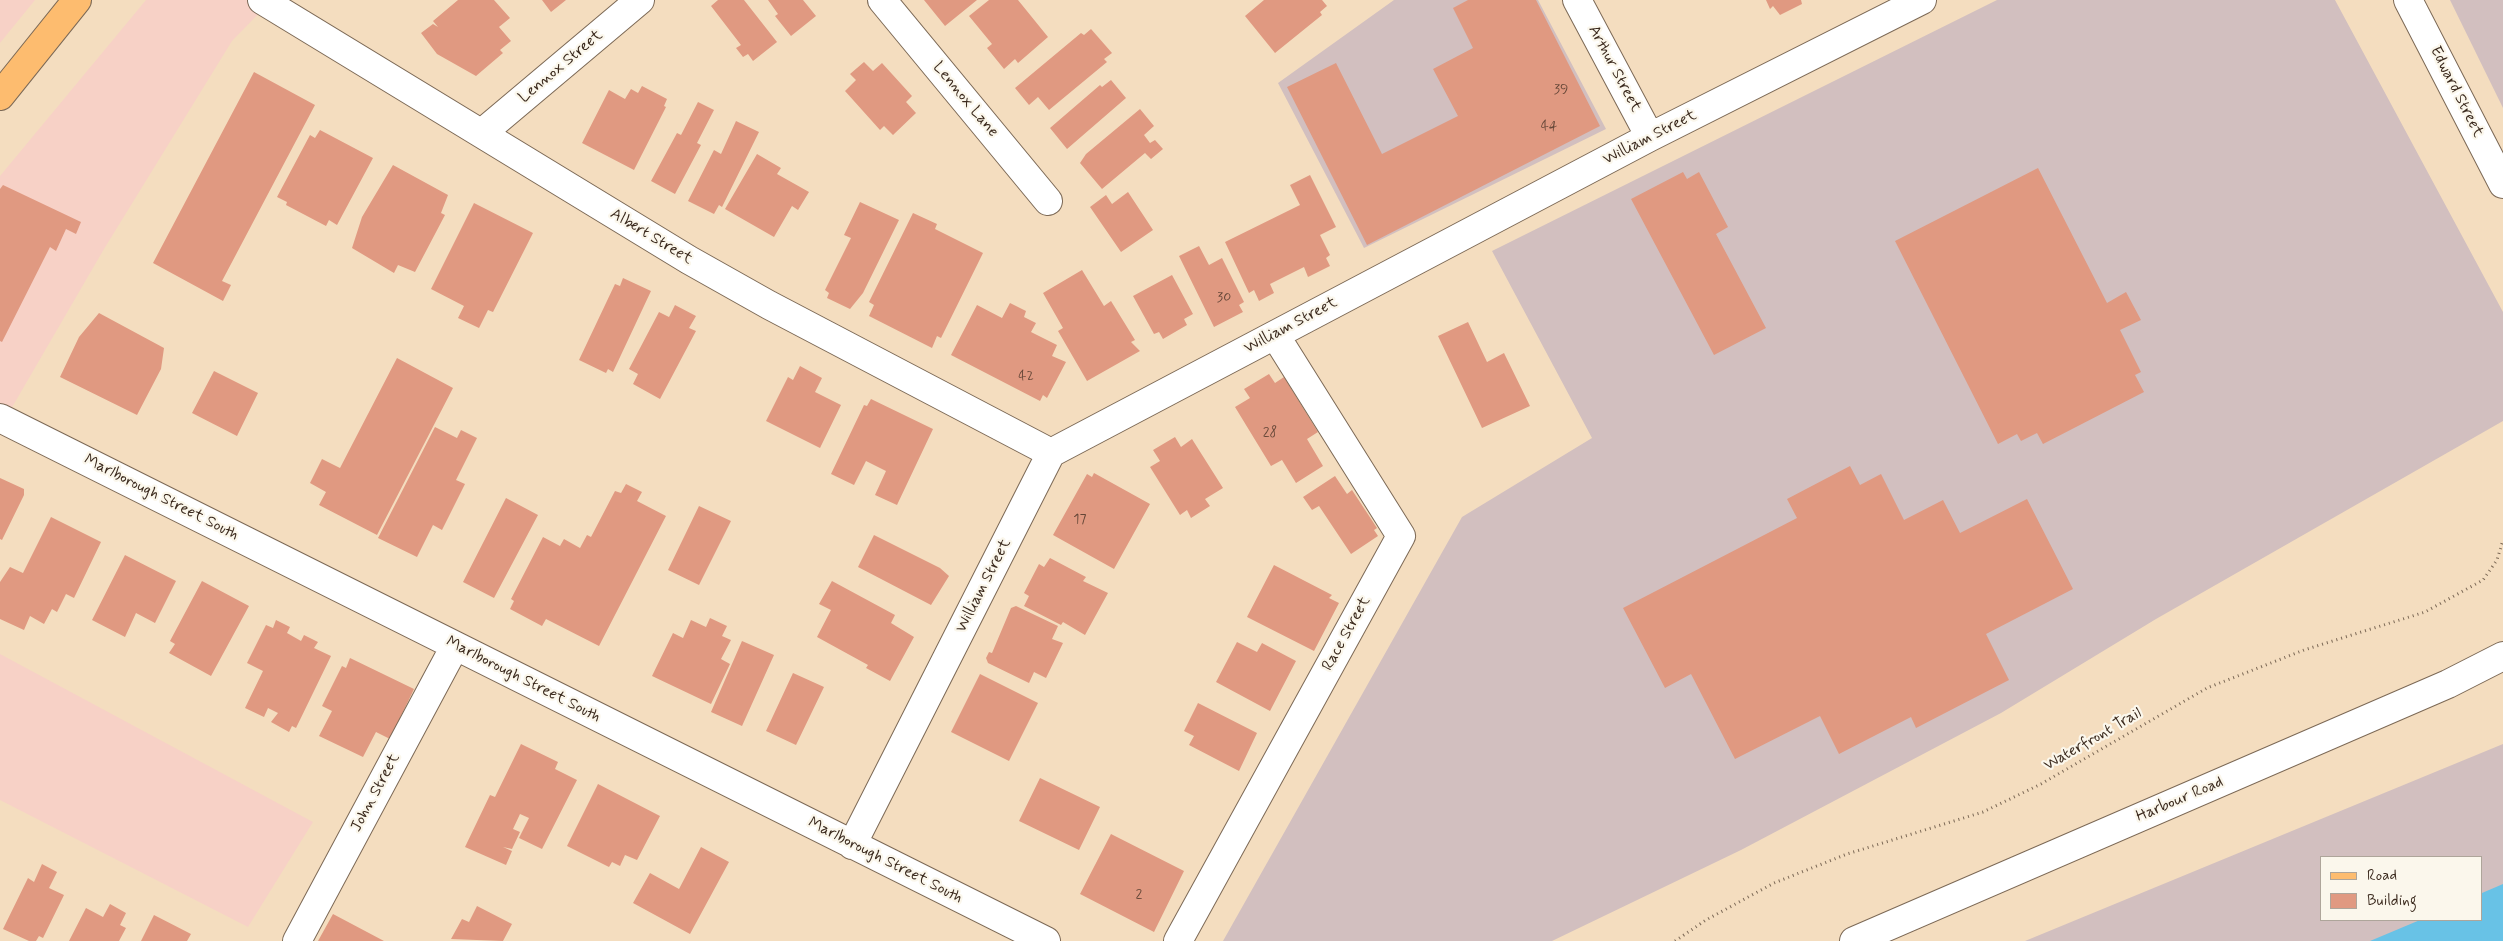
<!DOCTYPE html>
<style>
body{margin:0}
#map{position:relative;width:2503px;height:941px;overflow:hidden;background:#f4ddbf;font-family:Mynerve,sans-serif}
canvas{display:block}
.legend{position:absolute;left:2320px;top:856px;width:162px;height:65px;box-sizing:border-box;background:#fbf7ec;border:1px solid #aea59a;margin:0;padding:6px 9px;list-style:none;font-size:15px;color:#3b2a1e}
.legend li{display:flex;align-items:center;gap:10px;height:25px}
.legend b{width:25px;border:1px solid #aea59a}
</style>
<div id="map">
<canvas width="2503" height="941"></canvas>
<ul class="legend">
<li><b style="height:6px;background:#fdbc6f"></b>Road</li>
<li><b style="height:14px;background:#e09981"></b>Building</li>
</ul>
</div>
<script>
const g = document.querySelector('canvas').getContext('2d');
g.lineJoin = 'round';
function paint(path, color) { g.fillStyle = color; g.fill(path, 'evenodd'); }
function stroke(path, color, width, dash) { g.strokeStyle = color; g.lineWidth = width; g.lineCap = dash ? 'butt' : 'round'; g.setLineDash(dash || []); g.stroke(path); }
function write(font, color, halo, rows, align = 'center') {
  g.font = font + ' Mynerve,sans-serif'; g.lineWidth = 4.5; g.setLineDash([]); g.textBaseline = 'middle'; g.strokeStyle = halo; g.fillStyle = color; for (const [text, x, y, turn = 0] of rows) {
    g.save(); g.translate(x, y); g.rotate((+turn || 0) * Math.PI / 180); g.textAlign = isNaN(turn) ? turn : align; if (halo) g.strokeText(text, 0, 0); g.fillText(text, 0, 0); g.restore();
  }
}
paint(new Path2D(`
 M0 0H35L0 43Z
 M146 0H272L232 41 104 249 0 428V176Z
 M0 654 313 822 248 927 0 800Z`), '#f7d1c6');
paint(new Path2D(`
 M1394 0H1538L1606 129 1364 248 1278 83Z
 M1997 0H2335L2503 312V421L2156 619 2001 713 1741 850 1552 941H1223L1462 517 1592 438 1492 251Z
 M2450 0H2503V108Z
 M2503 744V941H2025ZM2322 857H2482V920H2322Z`), '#d2bfbf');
paint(new Path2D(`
 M2503 884V941H2370L2420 920H2482V893Z`), '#68c2e6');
paint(new Path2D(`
 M458 0H494L510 18 499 27 511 41 500 50 503 53 476 76 437 54 421 33 433 24 438 27 433 21Z
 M542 0H566L551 12Z
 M718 0H744L777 42 753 61 748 54 743 57 736 48 741 45 711 6Z
 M768 0H803L816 16 791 36 775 16 778 14Z
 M924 0H977L945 26Z
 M989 0H1018L1048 37 1018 63 1015 59 1004 69 987 48 992 44 969 16Z
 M1264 0H1322L1327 6 1320 12 1322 15 1275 53 1245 16Z
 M1468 0H1536L1600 126 1367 245 1287 87 1336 63 1382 154 1458 116 1433 69 1473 48 1453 8Z
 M1766 0H1801L1802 4 1780 15 1773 6 1770 9Z
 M1091 29 1112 53 1104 59 1107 62 1049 110 1038 97 1029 105 1015 88 1081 33 1084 35Z
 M864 62 873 71 882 63 912 96 906 102 916 113 893 135 884 126 880 130 845 91 856 80 850 74Z
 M254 72 315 105 222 281 231 285 223 301 153 263Z
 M1111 80 1126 98 1067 149 1050 128 1100 85 1102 87Z
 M642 86 667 99 664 106 666 107 634 170 582 143 609 90 625 99 631 89 638 93Z
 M698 102 714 110 697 143 701 145 675 194 651 181 677 133 681 135Z
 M1140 109 1154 126 1144 135 1150 143 1155 140 1163 149 1151 159 1145 153 1102 189 1080 163 1086 154Z
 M736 121 759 132 722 207 719 205 714 214 688 201 714 150 721 154Z
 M320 130 373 158 337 225 329 220 326 226 286 205 287 202 277 197 310 135 315 138Z
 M757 154 781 168 777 174 809 192 798 210 792 206 774 237 725 209Z
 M393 165 448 195 441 213 445 215 415 272 398 265 394 273 352 248 362 217Z
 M2038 168 2107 303 2126 292 2141 320 2120 330 2141 372 2135 375 2144 392 2043 444 2037 433 2021 441 2017 434 1998 444 1895 241Z
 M1683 172 1687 179 1699 172 1728 227 1716 234 1766 328 1714 355 1631 199Z
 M1310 175 1336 227 1320 235 1330 255 1326 258 1330 266 1308 277 1304 267 1270 284 1274 293 1259 301 1254 290 1249 293 1225 242 1300 205 1290 185Z
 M3 185 81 222 76 234 66 229 56 251 50 247 2 342 0 341V189Z
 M1128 192 1153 230 1121 252 1090 207 1106 195 1112 204Z
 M860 202 899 220 863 293 850 309 827 298 829 293 825 290 851 238 844 235Z
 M474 203 533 233 493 312 488 310 479 328 458 318 464 306 431 289Z
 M913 213 937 224 935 229 983 253 941 338 937 336 932 348 869 316 874 305 869 302Z
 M1199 246 1209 265 1222 258 1244 302 1239 305 1243 312 1214 327 1179 256Z
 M1082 270 1104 306 1111 301 1135 340 1131 342 1140 351 1087 381 1058 331 1063 328 1043 293Z
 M1172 275 1193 314 1184 319 1187 325 1163 339 1159 332 1154 334 1133 296Z
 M623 278 651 291 613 372 608 369 606 373 579 360 615 284 620 286Z
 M1010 303 1026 311 1024 317 1036 323 1031 332 1057 345 1052 356 1066 362 1047 398 1043 395 1040 401 951 355 977 305 1002 318Z
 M675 305 696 316 689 328 696 331 660 399 633 384 638 374 629 369 659 312 669 317Z
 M99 313 164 348 161 369 137 415 60 377 79 337Z
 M1468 322 1487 362 1504 353 1530 406 1482 428 1438 336Z
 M397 358 453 388 377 535 319 505 326 492 310 483 322 459 340 468Z
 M800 366 822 378 815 392 841 405 820 448 766 421 788 377 793 380Z
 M214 371 258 393 237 436 192 413Z
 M1269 374 1275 383 1284 377 1318 432 1307 439 1323 466 1296 483 1282 460 1271 466 1235 407 1250 398 1244 389Z
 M871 399 933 429 897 505 875 495 886 471 866 461 854 485 831 474 864 405 867 406Z
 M435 427 457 438 461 430 477 438 456 480 465 484 442 530 433 525 417 557 378 538Z
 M1175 437 1181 447 1192 439 1223 488 1205 499 1210 506 1191 518 1187 510 1180 515 1150 467 1160 461 1153 450Z
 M1850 466 1860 485 1881 474 1904 520 1943 500 1960 533 2027 499 2073 589 1986 634 2009 680 1916 728 1911 717 1839 754 1820 716 1735 759 1691 674 1665 688 1623 608 1797 518 1787 499Z
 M1094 473 1150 504 1114 569 1053 535 1087 474 1092 477Z
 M1335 476 1347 494 1352 490 1377 528 1374 530 1378 536 1351 554 1319 506 1312 510 1303 497Z
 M0 478 24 489V495L2 540 0 539Z
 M626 484 642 492 637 501 666 516 599 646 546 619 542 626 510 609 514 601 511 599 543 537 560 546 564 539 580 548 587 535 591 537 615 491 621 493Z
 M506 498 538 515 494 598 463 582Z
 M699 506 731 521 699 585 668 570Z
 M51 517 101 542 74 598 66 594 57 612 52 609 44 624 30 616 24 630 0 619V582L10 567 23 573Z
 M874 535 940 568 949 576 931 605 858 567Z
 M125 555 176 581 155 623 136 613 125 637 92 620Z
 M1050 558 1086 577 1083 581 1108 593 1085 635 1063 622 1061 625 1024 606 1029 596 1024 593 1039 564 1044 567Z
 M1274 565 1332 595 1329 598 1339 603 1314 651 1247 617Z
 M202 581 249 606 211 676 169 653 175 644 170 641Z
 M832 581 895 615 891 623 914 637 890 681 866 668 868 665 817 637 831 610 819 604Z
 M1016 606 1058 626 1052 639 1063 643 1046 678 1034 672 1029 683 988 663 986 658 989 652 992 653 1011 608Z
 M710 618 727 626 722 636 731 640 721 659 730 664 711 704 652 676 673 633 683 638 691 620 706 627Z
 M276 620 290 627 287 633 301 641 304 635 318 642 314 648 331 656 296 728 292 726 289 732 271 722 278 713 268 708 264 717 245 708 263 671 247 663 266 625 273 628Z
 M742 641 774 655 742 726 711 712Z
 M1237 642 1257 652 1262 643 1296 661 1270 711 1216 682Z
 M350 658 414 689 390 739 376 732 363 757 319 736 332 711 322 706 342 666 346 668Z
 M793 673 824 687 796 745 766 731Z
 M980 674 1038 703 1009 761 951 732Z
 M1198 703 1257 733 1239 771 1189 745 1194 736 1184 731Z
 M521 744 558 762 555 769 577 780 542 849 519 838 529 818 520 814 513 829 520 832 512 849 503 847 512 851 506 865 465 847 490 795 495 797Z
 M1040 778 1100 807 1079 850 1019 821Z
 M598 784 660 816 637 860 625 855 620 866 612 862 609 867 567 846Z
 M1111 834 1184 871 1154 932 1080 894Z
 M701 847 729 862 690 934 633 903 650 873 679 889Z
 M42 864 57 872 49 888 64 895 43 938 39 936 36 941H29L3 929 28 878 34 882Z
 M110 904 126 913 120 925 126 928 119 941H69L86 908 103 917Z
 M477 906 512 924 503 941 451 939 462 919 469 922Z
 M333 914 384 941H318Z
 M154 915 191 934 187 941H141Z`), '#e09981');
const minor = new Path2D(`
 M262 0 689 260 769 305 1051 453
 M882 0 1048 201
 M1577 0 1650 137
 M2408 0 2503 184
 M482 133 640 0
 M0 418 1046 941
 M852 845 1051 453 1650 137 1922 0
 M297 941 455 646
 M1178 941 1401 536 1275 335
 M1854 941 2448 684 2503 656`);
const primary = new Path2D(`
 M0 96 77 0`);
stroke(minor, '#7c6956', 30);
stroke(primary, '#7c6956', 30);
stroke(new Path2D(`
 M1675 941 1706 920 1774 883 1847 854 1983 812 2041 784 2207 688 2304 650 2425 612 2483 580 2497 560 2503 540`), '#7c6956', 3, [1, 4]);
stroke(minor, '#fff', 28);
stroke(primary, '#fdbc6f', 28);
write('14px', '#644637', null, [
 ["39",1561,90],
 ["44",1549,127],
 ["30",1224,298],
 ["42",1026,377],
 ["28",1270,433],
 ["17",1080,520],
 ["2",1139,895]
]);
write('16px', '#3b2a1e', '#fbf7ec', [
 ["Lennox Street",561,67,-40],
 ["Arthur Street",1614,69,62],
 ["Edward Street",2456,92,63],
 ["Lennox Lane",965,100,50],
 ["William Street",1650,138,-27],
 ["Albert Street",651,237,31],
 ["William Street",1291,326,-28],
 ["Marlborough Street South",161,498,27],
 ["William Street",984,586,-63],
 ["Race Street",1347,634,-61],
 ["Marlborough Street South",523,680,27],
 ["Waterfront Trail",2093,740,-30],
 ["John Street",376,793,-62],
 ["Harbour Road",2180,800,-23],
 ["Marlborough Street South",885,861,27]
]);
</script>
